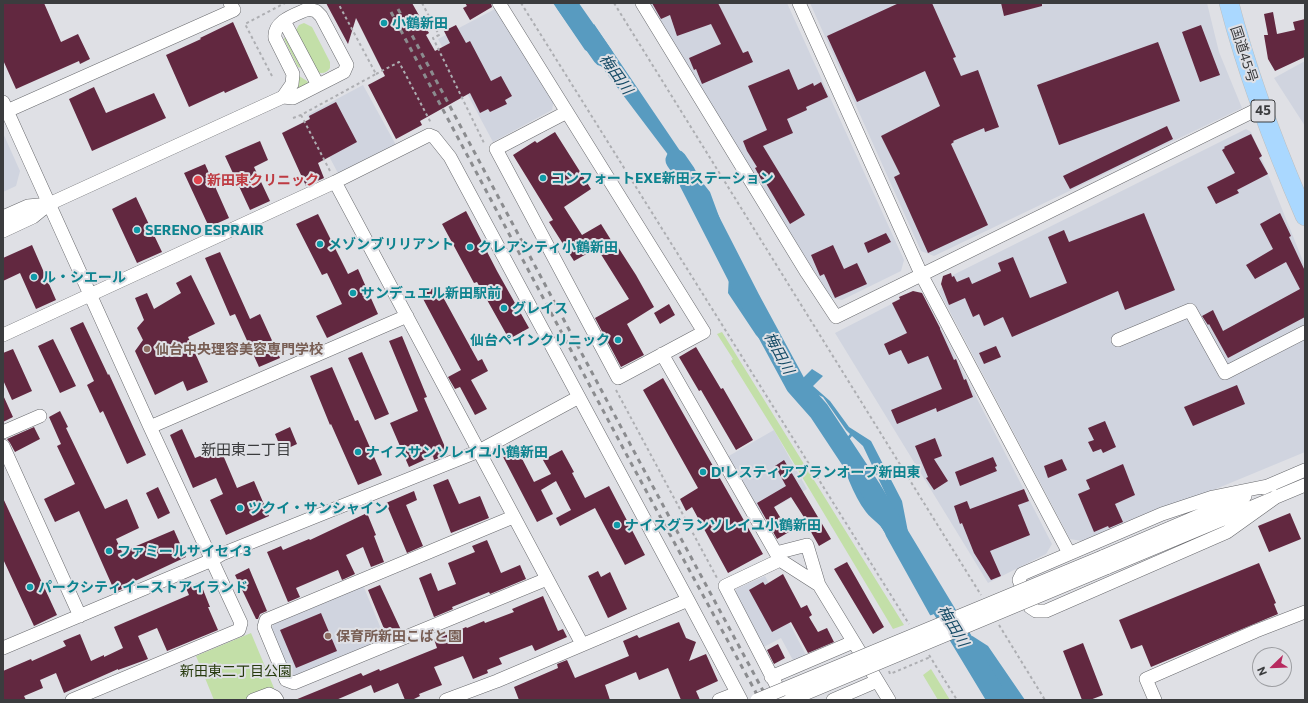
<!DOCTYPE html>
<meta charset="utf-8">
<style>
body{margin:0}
#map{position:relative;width:1308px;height:703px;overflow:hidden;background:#dfe0e5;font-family:Commissioner,sans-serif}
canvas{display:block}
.frame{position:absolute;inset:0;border:4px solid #3b3c3e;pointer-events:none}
.north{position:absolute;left:1252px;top:647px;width:40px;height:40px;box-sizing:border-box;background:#dfe0e5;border:1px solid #9d9ea2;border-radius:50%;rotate:247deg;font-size:11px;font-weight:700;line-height:16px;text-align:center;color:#3b3c3e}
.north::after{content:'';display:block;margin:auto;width:14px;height:18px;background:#b72a5f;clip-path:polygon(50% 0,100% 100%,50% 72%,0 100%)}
</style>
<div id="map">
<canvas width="1308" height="703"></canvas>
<div class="frame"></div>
<div class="north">N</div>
</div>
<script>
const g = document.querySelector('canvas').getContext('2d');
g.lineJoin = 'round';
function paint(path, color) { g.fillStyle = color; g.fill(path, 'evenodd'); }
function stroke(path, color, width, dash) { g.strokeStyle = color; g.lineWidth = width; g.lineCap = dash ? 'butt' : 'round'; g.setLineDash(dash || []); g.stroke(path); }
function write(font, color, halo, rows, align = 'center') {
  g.font = font + ' Commissioner,"Noto Sans JP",sans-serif'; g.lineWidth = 4; g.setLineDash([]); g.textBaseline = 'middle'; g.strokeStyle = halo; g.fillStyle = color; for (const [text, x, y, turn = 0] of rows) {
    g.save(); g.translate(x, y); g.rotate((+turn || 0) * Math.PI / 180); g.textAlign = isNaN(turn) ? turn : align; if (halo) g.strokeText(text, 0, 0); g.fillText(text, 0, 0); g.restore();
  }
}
paint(new Path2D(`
 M647 3H787L904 260 901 271 842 300 831 298Z
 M810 3H1207L1219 52 1242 108 934 256 921 251Z
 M495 9 554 99 552 110 493 142 438 39Z
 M1305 61V126L1274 78Z
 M363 85 396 145 339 175 307 115Z
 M1246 129 1251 132 1305 266V452L1088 542 1070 539 939 291 947 278Z
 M3 133 20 171 16 186 3 192Z
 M913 293 924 296 1052 544 1046 554 988 583 835 333Z
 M774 430 807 489 761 515 727 457Z
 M765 576 807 657 795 664 781 638 762 648 736 598V589Z
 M363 585 386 641 298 677 289 674 271 631 274 622Z`), '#d0d4df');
paint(new Path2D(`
 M304 23 312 27 330 62V68C327 73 322 74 317 72L296 30 299 25Z
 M285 37 301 68 298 67 284 39Z
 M299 76 307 81 309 84 293 93Z
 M722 332 904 625 893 629 774 430 731 361 733 359 717 334Z
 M251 633 274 688 246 700H214L196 656Z
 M931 669 950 700H938L923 675Z`), '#c3dfa8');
paint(new Path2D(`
 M553 3H559L582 38 594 24 695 173 710 192 742 279 750 311 773 343 787 352 803 378 812 369 823 376 813 386 830 401 849 427 871 441 902 501 909 537 938 614 988 646 1025 700H1004L1001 693 963 653 930 615 886 536C884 526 872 520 866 512 853 495 844 469 838 448L850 434 846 430 823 397 807 390 756 335 728 293 730 258 694 189 592 54 585 50ZM852 436 863 446 887 497 882 506 855 482 842 448Z`), '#589bc0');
paint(new Path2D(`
 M939 612 940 613 975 635 953 644 929 616Z`), '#dfe0e5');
stroke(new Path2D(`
 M566 3 603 56
 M676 160 685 173 750 300 796 385 819 411 870 488 998 700`), '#589bc0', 21);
paint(new Path2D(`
 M3 3H44L61 42 78 34 90 59 80 64 79 61 16 89 3 60Z
 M326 3H412L429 33 426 35 435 51 450 43 444 31 456 25 466 43 470 41 491 81 501 76 512 96 505 100 507 104 490 112 488 109 480 113 470 93 420 121 422 125 396 139 368 85 385 76 356 18 348 44Z
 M465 3H491L492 7 470 20 463 8 467 6Z
 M652 3H718L743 53 748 51 753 62 702 84 696 69 694 70 689 58 721 44 711 24 677 36 670 15 661 19Z
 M899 3H932L956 57 953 58 961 76 978 70 999 127 985 132 984 128 953 141 954 142 951 144 988 225 928 253 894 177 900 174 881 136 940 106 925 71 857 102 827 36Z
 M1001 3H1042V6L1004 16Z
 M1273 12 1277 34 1295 30 1293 22 1305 19V57L1275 71 1268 59 1264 35H1268L1264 14Z
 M233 22 258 78 225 93 224 91 189 107 166 55 201 39 200 38Z
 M1201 25 1220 75 1200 82 1182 32Z
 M1158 42 1180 101 1059 145 1037 85Z
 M789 69 798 90 813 83 814 86 821 82 828 97 806 107 807 110 787 119 793 133 763 146 805 215 790 224 764 180 762 181 755 168 757 167 747 151 743 141 767 130 748 86Z
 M94 87 106 113 154 93 166 118 92 151 69 99Z
 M336 102 357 142 318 163 324 178 306 186 282 133 310 119 309 116Z
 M1167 126 1173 139 1070 189 1063 176Z
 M555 132 591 189 564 207 582 235 601 224 616 248 618 247 636 275 654 307 627 324 644 355 621 367 595 318 629 299 597 248 574 261 549 222 553 220 513 155 535 141 537 143Z
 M1251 134 1262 156 1259 158 1268 174 1237 190 1239 193 1216 204 1207 187 1235 173 1222 150 1225 148 1224 147Z
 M260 141 268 160 254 167 270 201 250 210 225 156Z
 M205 164 229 218 209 227 184 173Z
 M136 197 162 252 137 263 112 209Z
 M466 211 497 271 529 328 509 339 477 282 474 283 442 224Z
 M1144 213 1175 290 1125 310 1118 291 1012 337 1003 317 984 326 979 314 973 317 965 298 949 305 941 284 943 276 951 273 952 277 954 276 957 282 969 277 972 284 1001 271 998 263 1013 257 1030 298 1067 283 1048 237 1064 230 1069 242Z
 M1280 213 1291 236 1289 237 1305 271V317L1228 358 1209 324 1208 325 1202 316 1213 310 1223 331 1300 289 1286 262 1255 279 1246 265 1273 249 1260 224Z
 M318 214 348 274 358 269 378 314 327 338 316 316 342 304 327 273 322 275 296 224Z
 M886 233 891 242 868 253 864 243Z
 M32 245 56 300 36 309 20 273 3 281V258Z
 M833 245 844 269 857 263 867 284 835 298 824 274 820 276 811 255Z
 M220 252 250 319 260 314 280 358 259 367 235 314 230 316 205 258Z
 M191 275 215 324 188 337 208 382 187 391 183 381 155 395 135 351 143 340 137 328 144 320 135 298 147 293 154 309 181 293 176 283Z
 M437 286 478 361 482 359 488 371 471 380 487 409 475 415 460 387 455 389 448 377 461 370 421 295Z
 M913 291 922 293 940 328V329L954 360 956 359 964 380 966 379 973 397 937 412 936 408 897 424 891 410 942 389 928 356 908 364 901 350 889 355 884 344 907 333 892 303 900 299 899 297Z
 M669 304 675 315 660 324 654 313Z
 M83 322 108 375 109 374 146 455 127 464 103 411 100 413 87 385 94 381 70 328Z
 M402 336 427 397 424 398 448 454 434 460 433 456 409 467 390 423 418 411 389 341Z
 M53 339 76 386 60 393 38 346Z
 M996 346 1001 357 984 364 979 353Z
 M696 347 721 389 723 388 753 440 736 450 701 390 699 391 679 357Z
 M13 349 32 391 12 400 3 380V353Z
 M362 352 389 414 375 420 348 358Z
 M332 367 355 421 358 420 382 475 358 485 331 424 330 425 310 376Z
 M663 378 763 554 728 573 692 507 686 511 680 499 698 488 643 390Z
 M1237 385 1245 404 1193 426 1184 407Z
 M3 395 13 417 3 422Z
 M60 411 68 427 66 428 105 509 127 499 139 528 116 539 122 552 174 530 186 557 135 581 136 583 115 592 79 511 55 522 44 499 75 484 57 446 61 444 49 417Z
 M1105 421 1116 447 1103 453 1101 449 1093 452 1088 442 1094 440 1088 428Z
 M34 427 40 439 15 452 10 443 7 439Z
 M290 427 297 444 282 451 275 434Z
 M182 429 195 458 220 448 237 488 254 481 269 516 226 535 210 500 223 494 216 478 193 488 170 435Z
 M935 438 942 456 934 459 948 481 934 490 926 478 928 477 915 446Z
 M515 445 534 482 551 474 543 460 562 450 574 472 572 473 585 498 609 486 645 555 625 565 595 508 560 526 556 518 571 510 556 481 541 490 553 514 537 522 501 453Z
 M993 457 997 466 995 467 997 471 960 486 955 472Z
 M1062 459 1067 470 1048 478 1044 466Z
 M784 460 831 539 819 546 807 525H809L791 497 774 507 789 532 777 539 757 503 786 486 775 466Z
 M1123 464 1135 495 1115 504 1123 522 1109 528 1108 526 1094 532 1078 494 1090 489 1086 480Z
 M448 479 459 504 480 496 489 518 451 533 433 485Z
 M158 487 170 513 158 519 146 493Z
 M1024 489 1029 501 1018 505 1030 535 990 551 1001 576 991 580 974 553 962 523 960 524 954 506 967 501 970 509Z
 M414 491 417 500 406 505 423 546 407 553 386 503Z
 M3 498 57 615 34 626 3 559Z
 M367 513 376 535 374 536 384 562 371 567 363 547 346 555 355 574 342 580 338 570 296 588 300 597 288 602 267 552 281 546 283 550 309 539 310 540Z
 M1290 513 1301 539 1269 552 1258 526Z
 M487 540 501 573 520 565 526 579 490 594 489 592 452 607 453 609 434 617 419 578 431 573 438 591 456 584 448 563 475 552 472 546Z
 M847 562 884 627 873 634 834 569Z
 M1259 563 1276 603 1274 604 1278 614 1151 667 1142 645 1131 649 1119 620Z
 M249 568 267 611 260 614 258 619H256L235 575Z
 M598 571 601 577 610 572 627 609 608 618 588 576Z
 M783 574 801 608 807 605 812 615 809 617 818 632 827 628 834 642 808 653 791 622 772 632 749 590 763 582 765 585Z
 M200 582 210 607H208L218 630 167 651 157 628 138 636 148 659 118 670V669L64 693 56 673 40 680 43 688 24 696 26 700H3V671L31 659 32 661 66 646 63 641 80 634 91 661 104 655V657L123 648 114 627 189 595 186 588Z
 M380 585 401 630 387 636 368 590Z
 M543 596 558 631 563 629 567 637 535 651 532 645 499 658 502 664 487 670 488 673 473 679 463 656 434 667 442 685 419 694 420 696 412 700H405L398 683 374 693 371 685 336 700H295L361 673 363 676 379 669 380 671 437 648 434 639 448 634 449 635 466 627 467 628 484 621 485 623 514 612 512 609Z
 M321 613 337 651 296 668 280 630Z
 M679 622 686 638 696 642 689 661 706 654 718 681 696 691 700 700H681L668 668 639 680 636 672 605 685 610 700H519L514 687 558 668 557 664 567 660 575 678 629 656 623 641 637 635 639 638Z
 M1083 643 1103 695 1090 700H1082L1063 651Z
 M778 644 785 658 774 664 767 650Z`), '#622840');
const minor = new Path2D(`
 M499 3 704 332 618 378 496 149 567 112
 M642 3 807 273 836 317 1262 107
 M799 3 922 276 1069 553
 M284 21 318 85
 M3 102 150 427 241 623 239 630 72 700
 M7 111 234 10 230 3
 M335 182 582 644
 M3 217 28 206 49 204
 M3 231 33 217 49 204 283 97 293 98 344 72 347 65 321 16 316 11 308 9C295 15 273 21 275 38L293 74 292 84 283 97
 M3 335 335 182 429 135 434 137 450 157 688 600 497 681 446 700
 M1118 340 1190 310 1225 373 1305 332
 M662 354 780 560 819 585 889 700
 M150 427 407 316
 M3 432 40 416
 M3 446 80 616
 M1272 485 1213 497 1162 514 1022 574 1019 580 1030 607 1036 611H1046L1227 532 1276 497
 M1263 488 1305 470
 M513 517 266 620 264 627 286 680 294 683 547 579
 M776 553 807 545 819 585
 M1102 557 1245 496
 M780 560 725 586 784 700
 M1106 568 1305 485
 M688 600 741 700
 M3 648 212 560 222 554 479 451 579 397
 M771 677 853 642
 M253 700 269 694 275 697 277 700
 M719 700 737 693
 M833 700 877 681
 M1155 700 1146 679 1256 631 1305 612`);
const highway = new Path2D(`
 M1229 3C1248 76 1275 147 1305 216`);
stroke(minor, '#68696d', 14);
stroke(highway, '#bcbdbd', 20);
stroke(new Path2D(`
 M422 3 439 35 433 38 484 143 486 144
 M521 3 909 624
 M614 3 981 595
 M376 74 399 62 431 123
 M272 76 245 24 285 3
 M301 115 330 171
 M293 118 301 115 376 74 338 3
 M616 390 717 578
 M999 625 1045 700
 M929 655 957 700
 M889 671 890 674 928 658 927 656`), '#adaeb2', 2, [3, 3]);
stroke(minor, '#fff', 13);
stroke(highway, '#aad8ff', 19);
stroke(new Path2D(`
 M398 9 637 457 768 700
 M391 12 631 463 760 700`), '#8b8c8f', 3, [5, 5]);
const minorBridge = new Path2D(`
 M757 700 1102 557
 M790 700 1106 568`);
stroke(minorBridge, '#68696d', 14, []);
stroke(minorBridge, '#fff', 13);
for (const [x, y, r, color] of [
 [384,23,4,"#0f9aa8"],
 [543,178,4,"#0f9aa8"],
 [198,180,5,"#e0444e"],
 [137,230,4,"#0f9aa8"],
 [320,244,4,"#0f9aa8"],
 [470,247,4,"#0f9aa8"],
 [34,277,4,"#0f9aa8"],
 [353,293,4,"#0f9aa8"],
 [504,308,4,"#0f9aa8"],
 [618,340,4,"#0f9aa8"],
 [147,349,4,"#8d6e63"],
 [358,452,4,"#0f9aa8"],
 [703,472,4,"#0f9aa8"],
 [240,508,4,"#0f9aa8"],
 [617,525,4,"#0f9aa8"],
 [109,551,4,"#0f9aa8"],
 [30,587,4,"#0f9aa8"],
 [328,636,4,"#8d6e63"]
]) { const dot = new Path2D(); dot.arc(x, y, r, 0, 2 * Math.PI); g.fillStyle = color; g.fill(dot); stroke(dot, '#dfe0e5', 1.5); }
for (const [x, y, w] of [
 [1263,111,24]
]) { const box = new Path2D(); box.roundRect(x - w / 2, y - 11, w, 22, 3); g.fillStyle = '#dfe0e5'; g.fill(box); stroke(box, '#3b3c3e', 1); }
write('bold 13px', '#3b3c3e', null, [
 ["45",1263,111]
]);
write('bold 14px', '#0d838f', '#dfe0e5', [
 ["小鶴新田",392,23],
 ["コンフォートEXE新田ステーション",551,178],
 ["SERENO ESPRAIR",145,230],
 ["メゾンブリリアント",328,244],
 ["クレアシティ小鶴新田",478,247],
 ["ル・シエール",42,277],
 ["サンデュエル新田駅前",361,293],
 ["グレイス",512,308],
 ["仙台ペインクリニック",610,340,"right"],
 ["ナイスサンソレイユ小鶴新田",366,452],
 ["D'レスティアブランオーブ新田東",711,472],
 ["ツクイ・サンシャイン",248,508],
 ["ナイスグランソレイユ小鶴新田",625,525],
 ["ファミールサイセイ3",117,551],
 ["パークシティイーストアイランド",38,587]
], 'left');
write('14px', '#3b3c3e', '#dfe0e5', [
 ["国道45号",1244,54,72]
]);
write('bold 14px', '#be3a42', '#dfe0e5', [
 ["新田東クリニック",207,180]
], 'left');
write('bold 14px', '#785e54', '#dfe0e5', [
 ["仙台中央理容美容専門学校",155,349],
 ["保育所新田こばと園",336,636]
], 'left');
write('14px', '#273a0e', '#dfe0e5', [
 ["新田東二丁目公園",236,671]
]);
write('italic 15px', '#164b66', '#dfe0e5', [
 ["梅田川",616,74,55],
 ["梅田川",779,353,62],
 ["梅田川",953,626,59]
]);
write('15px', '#3b3c3e', '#dfe0e5', [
 ["新田東二丁目",246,450]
]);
</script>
